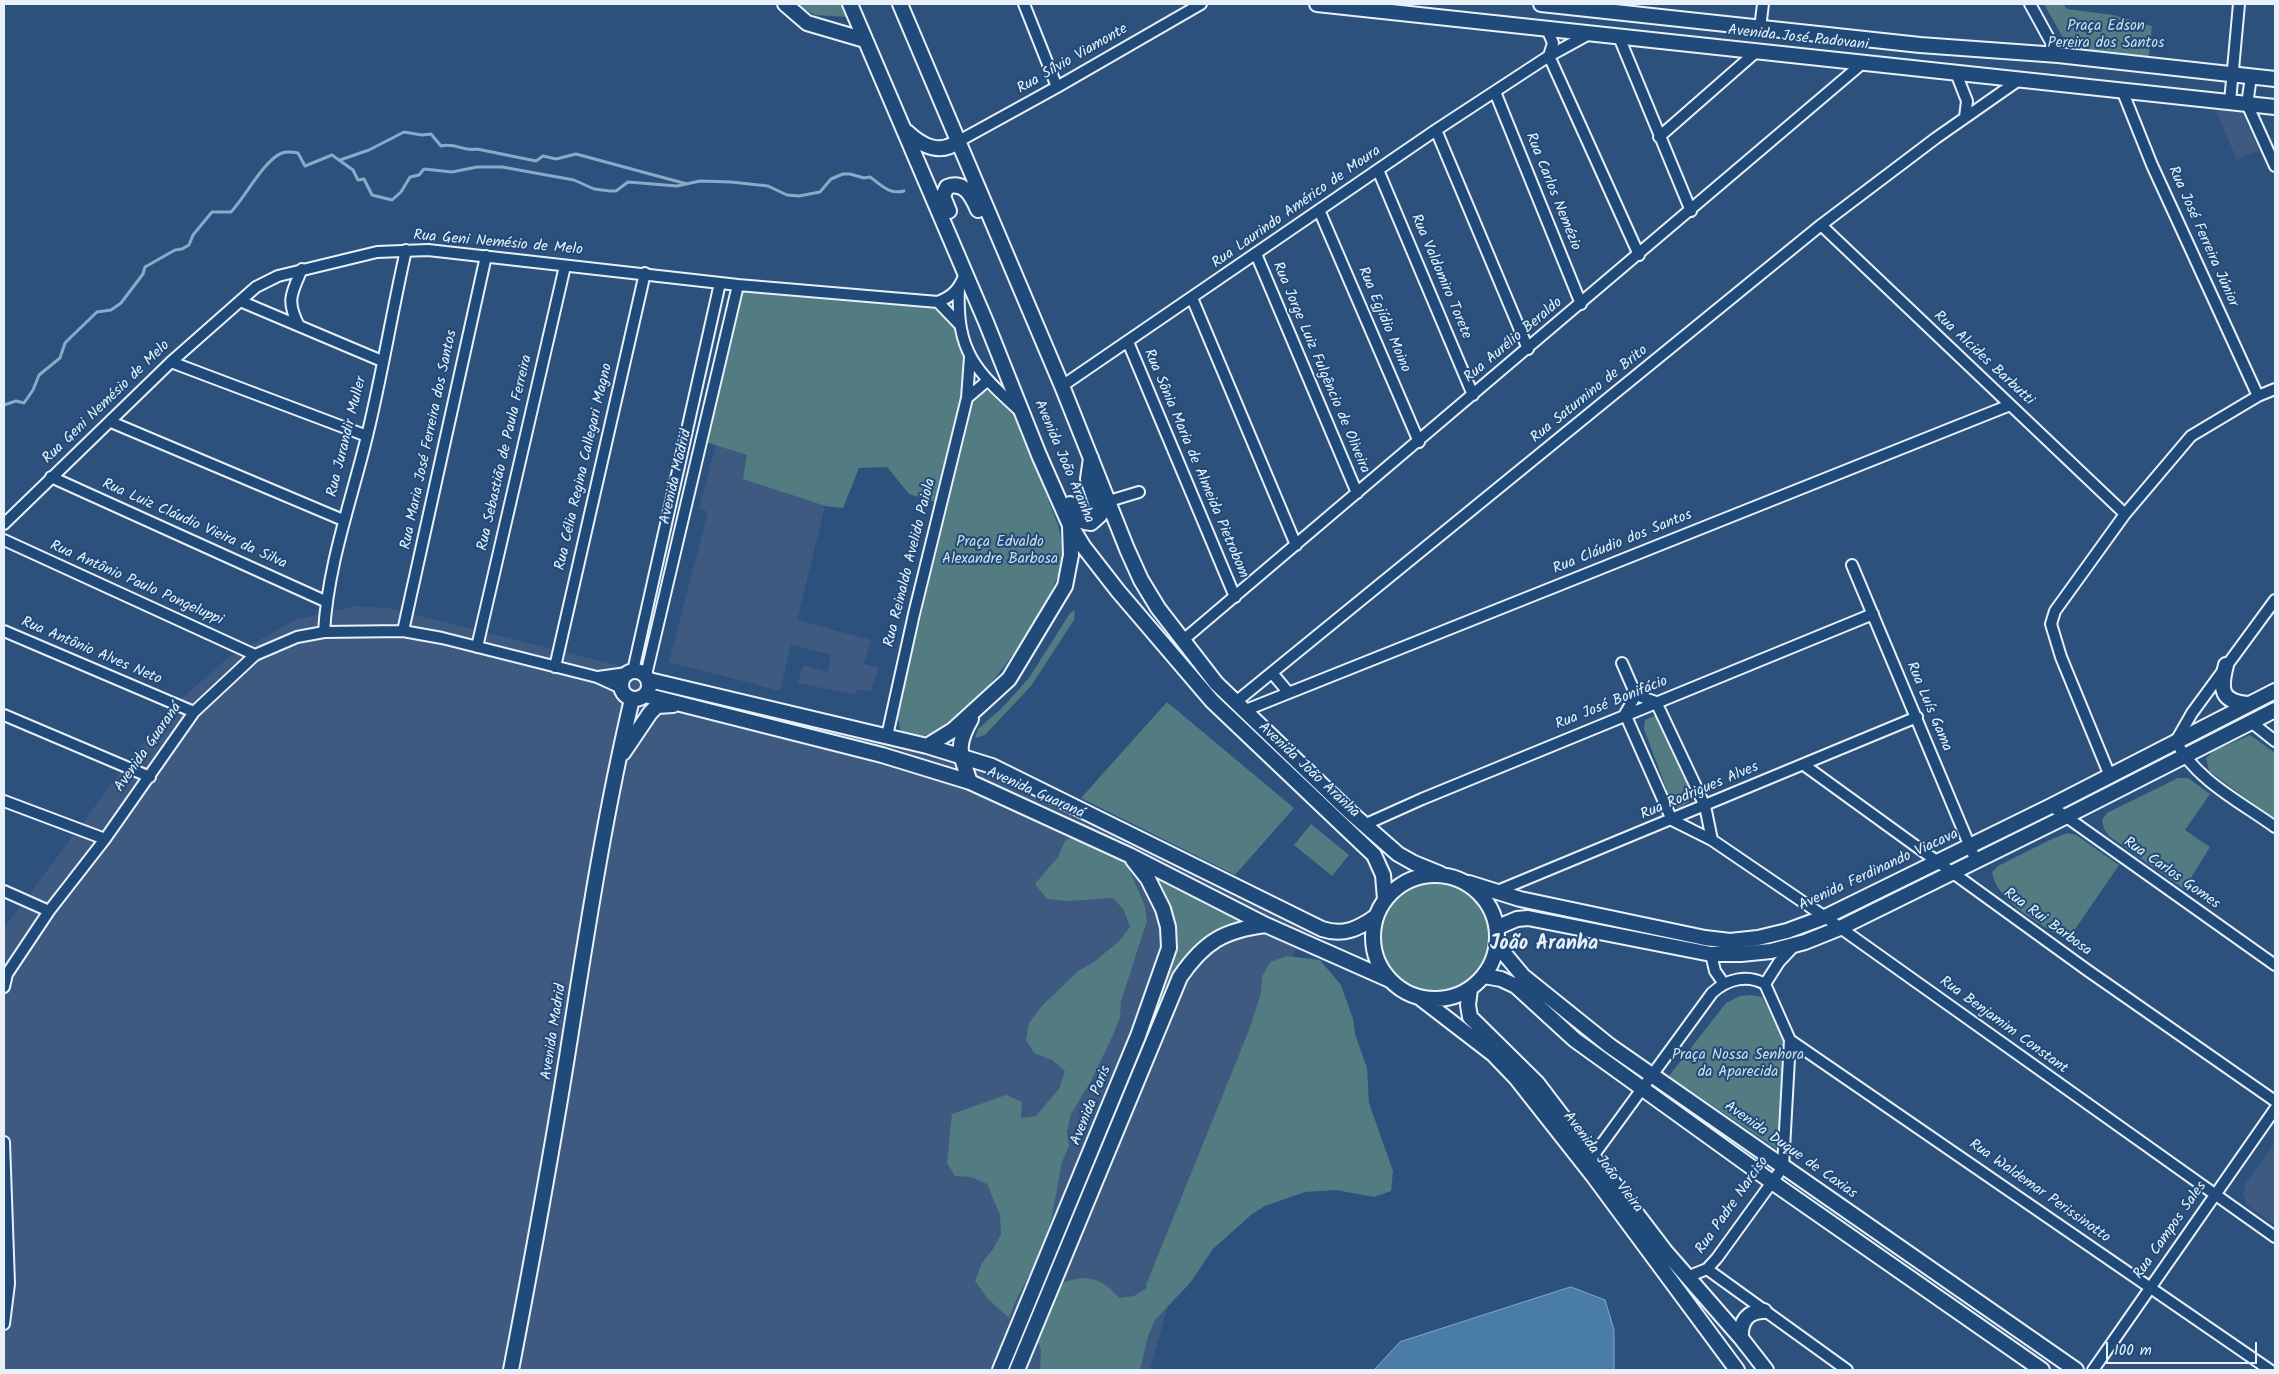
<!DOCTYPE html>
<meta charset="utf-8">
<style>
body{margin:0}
#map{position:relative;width:2279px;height:1374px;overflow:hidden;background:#2d517d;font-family:Kalam,sans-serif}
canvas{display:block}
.frame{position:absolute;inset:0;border:5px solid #e8f1f8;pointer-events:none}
.scale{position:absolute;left:2106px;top:1342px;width:151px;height:22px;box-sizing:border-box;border:2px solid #e8f1f8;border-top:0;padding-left:6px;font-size:15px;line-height:18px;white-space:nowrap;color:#e8f1f8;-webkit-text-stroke:4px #1f4a7a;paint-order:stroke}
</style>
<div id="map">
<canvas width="2279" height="1374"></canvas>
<div class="frame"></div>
<div class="scale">100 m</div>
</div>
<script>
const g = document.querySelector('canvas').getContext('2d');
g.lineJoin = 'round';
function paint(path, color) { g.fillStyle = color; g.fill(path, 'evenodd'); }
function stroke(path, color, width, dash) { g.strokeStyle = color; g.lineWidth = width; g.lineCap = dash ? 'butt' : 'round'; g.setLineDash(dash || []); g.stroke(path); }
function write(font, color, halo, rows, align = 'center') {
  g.font = font + ' Kalam,sans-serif'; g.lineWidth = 4; g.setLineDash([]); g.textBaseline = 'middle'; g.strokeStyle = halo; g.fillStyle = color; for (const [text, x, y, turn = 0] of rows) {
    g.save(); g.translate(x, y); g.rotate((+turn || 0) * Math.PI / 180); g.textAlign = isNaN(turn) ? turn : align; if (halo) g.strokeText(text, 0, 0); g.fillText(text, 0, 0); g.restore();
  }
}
paint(new Path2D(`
 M2215 108 2241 110 2259 150 2237 160Z
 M716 445 747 455 756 481 784 491 786 494 825 506 797 620 871 640 864 664 878 668 871 692 857 689 855 695 798 683 803 665 828 672 831 655 791 645 780 691 669 662 708 512 699 508Z
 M355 606 388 608 928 742 1144 845 1307 930 1238 1056 1150 1370H4V928L122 770 173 706 228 658 295 620Z
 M2275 1142V1225L2247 1205 2243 1194 2246 1183Z`), '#3e5a80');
paint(new Path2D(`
 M795 4H841L847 17 815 15Z
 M2044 4H2063L2067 9 2113 15 2152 26 2148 63 2070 50Z
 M738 285 938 302 959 324 970 357 968 386 941 504 909 494 887 467 859 468 843 508 825 506 743 479 747 455 702 441Z
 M989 391 996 394 1015 414 1058 525C1061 537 1065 550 1063 562 1054 601 948 774 900 729L897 714 973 403C975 395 980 391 989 391Z
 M1075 610 1074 620 1031 686 985 735 975 738 978 729 1002 708 1029 678 1070 613Z
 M1167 702 1294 808 1235 875 1081 798Z
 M1656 715 1663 723 1691 793 1689 802 1678 808 1671 801 1644 729 1645 720Z
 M2250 735 2275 753V820L2209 771 2206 758 2214 751Z
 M2178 778H2188L2210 794 2185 830 2210 847 2184 889 2109 836 2104 829 2102 820 2107 813Z
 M1311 824 1349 855 1332 876 1294 845Z
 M1097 831 1110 842 1128 867 1145 906 1147 921 1121 1001 1120 1017 1113 1035 1091 1081 1071 1114 1067 1131 1069 1146 1062 1162 1052 1216 1042 1251 1017 1298 1009 1318 988 1299 975 1281 982 1263 993 1249 1001 1234 1000 1215 987 1184 971 1177 955 1176 947 1163 952 1114 1006 1095 1022 1102 1021 1118 1036 1116 1059 1089 1065 1071 1052 1060 1034 1053 1026 1040 1029 1023 1042 1006 1078 971 1094 962 1119 941 1130 927 1124 910 1113 898 1067 901 1047 899 1035 884 1058 857 1065 841 1081 833Z
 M2067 833 2076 835 2119 865 2067 941C2042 924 1997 903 1992 872L1998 866 2052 839Z
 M1147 869 1249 921C1184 935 1175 978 1151 1032L1146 1030 1172 947Z
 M1381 938a56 56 0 1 1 112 0a56 56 0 1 1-112 0Z
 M1287 956 1320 960 1341 985 1353 1019 1355 1034 1367 1068 1369 1103 1393 1171 1391 1191 1374 1197 1336 1190 1305 1192 1265 1206 1252 1214 1213 1249 1190 1283 1155 1320 1148 1336 1140 1370H1040L1041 1350 1035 1333 1059 1284C1086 1274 1100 1276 1119 1298L1134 1296 1147 1288 1146 1285 1249 1030 1261 993 1262 977 1270 962Z
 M1751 995 1762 997 1785 1043 1781 1152 1669 1076 1726 1003 1740 996Z`), '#527b82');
const water = new Path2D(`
 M1571 1287 1605 1300 1614 1330V1370H1374L1400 1342Z`);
paint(water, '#497ca6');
stroke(water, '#89abc7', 1);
stroke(new Path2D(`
 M340 160 369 150 404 132 422 135 431 134 441 146C456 142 463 152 477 149L536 161 543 156 556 159 576 154 687 184
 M4 405 16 401 24 403 33 390 39 375 60 358 65 343 72 336 97 312 111 310 121 303 143 274 145 267 175 250 182 249 189 245 193 235 212 212H231C246 196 264 160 282 153 287 151 293 152 298 153L305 166 332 155 353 170 358 180 364 179 372 195 392 200 401 192 410 177 419 175 424 169 452 172 477 167H502L574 180 594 189 610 191H616L628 182 677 186 700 181 731 182 768 186 787 195 799 196 820 192 831 179 843 174H850L864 178 870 177C880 184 889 195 904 191`), '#89abc7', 3);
const street = new Path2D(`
 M1024 4 1057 87
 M2030 4 2058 55
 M1760 28 1763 4
 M1547 29 1553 43 1549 56
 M1619 37 1691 211
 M1549 56 1639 255
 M1956 73 1967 101 1965 117
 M2251 77 2247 104 2275 166
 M2122 90 2152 165 2258 396
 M1495 92 1581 304
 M2230 102 2239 4
 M1436 130 1528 349
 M1659 137 1756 52
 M959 141 1057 87 1201 4
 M1378 170 1473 395
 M1319 210 1419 442
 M1821 225 2125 514
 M1256 254 1357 493
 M959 289C956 352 976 371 1020 411
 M1192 298 1296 545
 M240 301 382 361
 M938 302 959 324
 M299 326C286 301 291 294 302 269
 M1128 342 1235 597
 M171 362 367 436
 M1062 386 1436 130 1549 56 1589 34
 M967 398 987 381
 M111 422 343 520
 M51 477 325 601
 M1109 501 1139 492
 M4 524 171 362 256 287 278 276 377 252 428 250 738 285 938 302C953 296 959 289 965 274
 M4 540 255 655
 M1852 565 1976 861
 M2275 600 2192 713 2176 741C2194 779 2242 803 2275 827
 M4 631 194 712
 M403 631 486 256
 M324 632C328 564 351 502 367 436 382 375 392 312 406 250
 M1182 641 1864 62
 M477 647 565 266
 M1622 663 1636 695 1656 702 1705 806 1712 840
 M555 667 645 273
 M633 671 720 283
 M1272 673 1288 692
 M646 675 738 285
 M598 677 627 673
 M1636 695 1625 714 1672 820 1712 840 1825 917 2275 1237
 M1237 701 1821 225 1936 138 2019 80
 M1246 710 2010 405
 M4 715 150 777
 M2251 722 2275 741
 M887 736 914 614 967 398 970 357
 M1804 765 2087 970 2275 1101
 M2110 776 2061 657 2051 624 2055 611 2125 514 2191 436 2258 396 2275 389
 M4 801 105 839
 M2051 806 2275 965
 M1364 825 1422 799 1873 614
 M4 891 49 911
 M1495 892 1917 717
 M1711 954 1715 971 1724 984
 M1765 984 1779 962 1795 945
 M4 987 7 974 49 911 105 839 194 712 255 655 297 637 324 632 403 631 442 638 597 677 621 688
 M1790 1040 2270 1370
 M4 1142 9 1284 4 1324
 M1593 1156 1712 993C1727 979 1747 974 1765 984
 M1707 1269 1847 1370
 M1687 1277 1707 1269 1717 1258 1783 1167 1790 1040 1765 984
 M2093 1370 2275 1109`);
const secondary = new Path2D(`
 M785 4 807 23 865 40
 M850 4 986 322 1039 455 1069 523 1083 546 1118 591 1212 701 1374 855 1383 875 1385 899
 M900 4 1062 386 1127 549 1141 580 1158 608 1216 683 1350 812 1398 854 1414 863 1441 874
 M1317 4 2275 107
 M1541 4 1920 45 2058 55 2275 79
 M907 132C923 147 940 155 959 141
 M949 211 943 196 947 187C964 180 972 196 978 210
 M1070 504C1075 516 1078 522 1091 523L1100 515 1088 479 1091 458
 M2226 665C2220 689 2220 702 2249 704
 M621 685a14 14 0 1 1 28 0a14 14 0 1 1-28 0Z
 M649 680 927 746 992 766 1322 929C1343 936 1358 929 1375 917
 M645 695 882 755 970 782 1129 855 1266 925 1390 980
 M927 746 953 730 1009 679 1065 586 1071 555 1070 526
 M623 753 650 713 657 706 673 705
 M970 782C960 753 955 747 971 719
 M1373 937a62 62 0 1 1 124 0a62 62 0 1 1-124 0Z
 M1469 883 1520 899 1705 938 1730 941 1758 938 1787 931 1825 917 2051 806 2275 691
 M1498 927 1517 919 1528 918 1711 954H1741L1771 951 1805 942 1840 928 2065 817 2275 710
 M1498 946 1523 976 1610 1046 2076 1370
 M1484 976 1501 979 1516 986 1575 1040 1772 1182 2042 1370
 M1470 989 1468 1005 1470 1017 1537 1083 1665 1251 1741 1338 1766 1370
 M1419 997 1493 1054 1516 1078 1594 1177 1737 1370
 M1741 1338C1740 1321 1748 1311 1764 1311
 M511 1370C531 1266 550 1162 567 1057 586 937 604 817 632 699
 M1000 1370 1138 1036 1169 948 1168 927 1163 909 1148 879 1133 860
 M1017 1370 1180 977C1204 942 1224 930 1266 925`);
stroke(street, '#e8f1f8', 14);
stroke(secondary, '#e8f1f8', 18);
stroke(street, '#1f4a7a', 10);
stroke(secondary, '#1f4a7a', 14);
write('15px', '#d2dfe6', '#1f4a7a', [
 ["Praça Edson",2106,27],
 ["Pereira dos Santos",2106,44],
 ["Praça Edvaldo",1000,543],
 ["Alexandre Barbosa",1000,560],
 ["Praça Nossa Senhora",1738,1056],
 ["da Aparecida",1738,1073]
]);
write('15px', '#e8f1f8', '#1f4a7a', [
 ["Avenida José Padovani",1798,39,6],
 ["Rua Sílvio Viamonte",1073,60,-30],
 ["Rua Carlos Nemézio",1552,192,68],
 ["Rua Laurindo Américo de Moura",1297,208,-35],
 ["Rua José Ferreira Júnior",2202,237,66],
 ["Rua Geni Nemésio de Melo",498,244,5],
 ["Rua Valdomiro Torete",1440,277,67],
 ["Rua Egjídio Moino",1383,320,67],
 ["Rua Aurélio Beraldo",1514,341,-40],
 ["Rua Alcides Barbutti",1983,359,43],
 ["Rua Jorge Luiz Fulgêncio de Oliveira",1320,368,67],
 ["Rua Saturnino de Brito",1590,395,-39],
 ["Rua Geni Nemésio de Melo",107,403,-44],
 ["Rua Jurandir Muller",348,437,-76],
 ["Rua Maria José Ferreira dos Santos",430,440,-78],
 ["Rua Sebastião de Paula Ferreira",506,453,-77],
 ["Avenida João Aranha",1063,462,67],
 ["Rua Sônia Maria de Almeida Pietrobom",1195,464,67],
 ["Rua Célia Regina Callegari Magno",585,467,-77],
 ["Avenida Madrid",677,477,-77],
 ["Rua Luiz Cláudio Vieira da Silva",194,525,24],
 ["Rua Cláudio dos Santos",1623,543,-22],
 ["Rua Reinaldo Avelido Paiola",911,563,-76],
 ["Rua Antônio Paulo Pongeluppi",136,584,24],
 ["Rua Antônio Alves Neto",91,652,23],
 ["Rua José Bonifácio",1612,704,-22],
 ["Rua Luís Gama",1928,707,67],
 ["Avenida Guaraná",149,748,-55],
 ["Avenida João Aranha",1308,771,43],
 ["Rua Rodrigues Alves",1700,792,-23],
 ["Avenida Guaraná",1035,794,24],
 ["Avenida Ferdinando Viacava",1879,871,-25],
 ["Rua Carlos Gomes",2171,874,35],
 ["Rua Rui Barbosa",2047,923,36],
 ["Rua Benjamim Constant",2003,1026,36],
 ["Avenida Madrid",555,1032,-81],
 ["Avenida Paris",1092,1106,-68],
 ["Avenida Duque de Caxias",1790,1151,35],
 ["Avenida João Vieira",1602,1163,53],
 ["Rua Waldemar Perissinotto",2039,1192,35],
 ["Rua Padre Narciso",1733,1206,-55],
 ["Rua Campos Sales",2171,1231,-55]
]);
write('bold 20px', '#e8f1f8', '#1f4a7a', [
 ["João Aranha",1544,946]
]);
</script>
